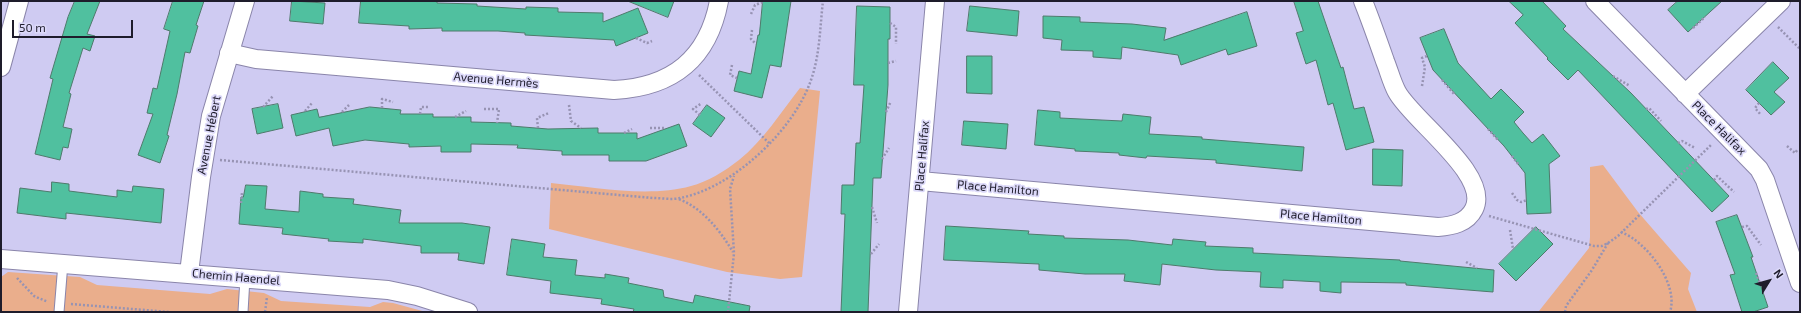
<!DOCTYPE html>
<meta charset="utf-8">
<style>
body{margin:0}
#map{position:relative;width:1801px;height:313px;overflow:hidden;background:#cfcbf2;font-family:"Exo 2",sans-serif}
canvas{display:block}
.frame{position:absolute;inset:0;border:2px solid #1e1c2b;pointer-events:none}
.north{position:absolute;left:1749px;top:261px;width:40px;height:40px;-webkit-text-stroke:3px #dcd9f9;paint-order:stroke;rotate:53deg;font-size:11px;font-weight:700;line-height:16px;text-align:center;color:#1e1c2b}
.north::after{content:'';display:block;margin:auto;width:14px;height:18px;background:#1e1c2b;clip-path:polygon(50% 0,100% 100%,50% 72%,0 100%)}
.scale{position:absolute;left:12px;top:20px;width:121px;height:18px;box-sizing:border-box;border:2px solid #1e1c2b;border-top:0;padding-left:5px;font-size:12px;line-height:14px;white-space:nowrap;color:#1e1c2b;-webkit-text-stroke:3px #dcd9f9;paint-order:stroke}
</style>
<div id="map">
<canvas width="1801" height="313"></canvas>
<div class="frame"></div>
<div class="north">N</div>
<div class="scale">50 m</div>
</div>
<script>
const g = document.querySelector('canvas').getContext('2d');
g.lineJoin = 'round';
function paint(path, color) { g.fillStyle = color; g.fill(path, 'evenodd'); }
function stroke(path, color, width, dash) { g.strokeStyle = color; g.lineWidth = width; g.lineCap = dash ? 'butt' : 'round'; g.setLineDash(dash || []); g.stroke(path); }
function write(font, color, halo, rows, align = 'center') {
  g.font = font + ' "Exo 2",sans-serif'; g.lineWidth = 3.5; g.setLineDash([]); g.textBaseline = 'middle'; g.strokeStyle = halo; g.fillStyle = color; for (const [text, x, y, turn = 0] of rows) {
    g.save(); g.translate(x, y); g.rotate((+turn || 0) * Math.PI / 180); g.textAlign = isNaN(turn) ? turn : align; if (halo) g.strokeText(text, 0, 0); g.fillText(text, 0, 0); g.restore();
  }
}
paint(new Path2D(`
 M800 88 820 91 802 277 780 279 727 272 549 229 551 183C594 187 648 198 691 186 707 182 725 171 739 160 763 141 781 112 800 88Z
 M1603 165 1638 212 1691 273 1688 289 1697 312H1535L1539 311 1589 248 1590 237V167Z
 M8 272 80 277 97 285 210 294 227 289 264 293 281 301 370 307 383 302 393 303 426 312H1V277Z`), '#eaae8c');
const building = new Path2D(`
 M75 1H100L87 34 95 36 90 51 83 48 69 93 71 94 63 127 72 129 68 148 63 147 60 160 35 154 53 79 50 78 68 17Z
 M173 1H204L196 25 198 26 190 53 185 52 177 94 167 135 169 136 160 163 138 155 153 114 147 113 153 88 157 89 170 31 164 29Z
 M292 1 325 3 323 24 290 21Z
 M361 1H437V3L477 4V6L526 9V7L558 8V12L603 13V22L638 8 648 33 616 46 614 40 525 35V33L498 31H442V28L409 29V26L359 23Z
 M628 1H674L668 17Z
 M763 1H791L781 67 770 65 762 98 734 91 739 71 751 74 758 35H759Z
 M1294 1H1318L1341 68 1343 67 1354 109 1364 107 1374 142 1346 150 1333 103 1328 105 1316 60 1306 64 1296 33 1303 31Z
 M1509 1H1542L1566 26 1563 29 1631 93 1729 196 1712 212 1578 70 1568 80 1547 59 1548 58 1515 23 1523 15Z
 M1678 1H1722L1688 32 1668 10Z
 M857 6 890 7V39H888V85L881 178H873L868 312H841L845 214H841L842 185H854L856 143H860L864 85H854Z
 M970 6 1019 11 1017 36 967 31Z
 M1247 12 1257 46 1228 55 1226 49 1181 65 1178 55 1122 47 1121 59 1093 57V51L1061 50 1062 40 1043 38V16L1080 17V22L1132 24 1166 28 1164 40Z
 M1444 29 1458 63 1491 99 1501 89 1524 112 1514 122 1523 133 1532 143 1543 134 1560 156 1549 164 1551 213 1527 214 1525 173 1504 146 1433 70 1420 38Z
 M967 56H992V94L967 93Z
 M1773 62 1789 78 1774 92 1785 102 1771 115 1746 90Z
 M278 104 283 128 257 134 252 109Z
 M707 105 725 118 711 137 693 124Z
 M370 107 401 110 400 114H433V117H471V122L511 123V126L548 129 598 128V133H637V139L679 124 687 146 646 161H609V155H562V151L517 148 518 145 471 144V152H441V146L409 147V144L365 140 333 146 329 128 296 136 291 115 317 109 319 117Z
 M1038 110 1060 112V118L1122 121 1123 114 1151 117 1149 134 1202 137V139L1304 147 1302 171 1216 163V160L1147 156 1146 158 1119 155V153L1075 151V149L1035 145Z
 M964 121 1008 124 1006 149 962 145Z
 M1373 149 1403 150 1402 186 1373 185Z
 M52 182 69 184V191L117 197V190L132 192 133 186 164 189 161 223 66 213V219L17 213 20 188 51 192Z
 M246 185 267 186 265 209 299 212 300 191 323 194V197L354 199 353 204 401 210 399 223H462L490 227 484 264 458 260 459 253H421V246L363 239V243L328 241 329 239 282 234 283 228 239 224 241 197H243Z
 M1737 215 1753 257H1751L1768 307 1753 312H1742L1730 275 1735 274 1716 222Z
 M946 226 1029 231 1028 234 1064 236V238L1128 240 1172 245 1173 239 1206 242 1205 246 1253 248V253L1400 260V261L1494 270 1493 292 1406 285V283L1341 282V293L1320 291V282L1283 280V288L1260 287 1261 272 1216 270 1162 264 1160 285 1124 281 1125 274H1085L1039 270V264L944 260Z
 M1536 227 1553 244 1516 281 1499 264Z
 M512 239 545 244 543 257 577 260 575 275 605 278V274L629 278 628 283 663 290 664 297 693 303 695 295 750 306 749 312H633L634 309 601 304 602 299 550 293 551 281 507 275Z`);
paint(building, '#50c09f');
stroke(building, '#4e7a6b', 1);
const service = new Path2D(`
 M59 312 63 263
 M243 312 245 278`);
const minor = new Path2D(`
 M1595 1 1759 169 1765 180 1800 283
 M229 53 256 59 614 90C672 87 708 59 719 1
 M1 67 19 1
 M1685 94 1781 1
 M920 181 1438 227C1452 226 1467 223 1474 209 1491 175 1412 120 1397 92 1392 83 1389 71 1385 61 1378 41 1371 21 1363 1
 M1 259 388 290 417 296 468 312
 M189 273 201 177 211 116 245 1
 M908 312 935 1`);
stroke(service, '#8a85aa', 11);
stroke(minor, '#8a85aa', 20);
stroke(new Path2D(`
 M751 14 755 5 763 2
 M890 23 896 27V44
 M1778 27 1800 49
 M1693 28 1705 17
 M752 30 751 39 756 44
 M636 38 647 43 652 41
 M888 63 896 61
 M732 65 730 75 737 78
 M699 75 769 143
 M1613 76 1630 86
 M1442 80 1455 95
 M1422 86 1425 67 1422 58 1427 56
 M1759 103 1755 108 1761 115
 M569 105 571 121 581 128
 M263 107 273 96
 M382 108V99L393 102
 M484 109H499L497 123
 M1646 109 1649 108 1661 121
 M305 111 312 103
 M342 112 349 105
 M886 112 891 101
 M420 114 421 107H429
 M700 115 693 109 702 103
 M455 117 466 111
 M538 128 537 118 549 113
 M650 128H665
 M1488 129 1498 140
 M624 133 632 129
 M1678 143 1682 141 1695 148
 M1787 146 1795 153 1798 149
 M1512 156 1519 165
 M882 159 889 148
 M220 160 653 198C662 198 672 200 680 198 733 188 794 130 811 80 820 55 820 26 823 1
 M1714 180 1717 176 1734 192
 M1512 193 1517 200 1521 202 1527 200
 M679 199C703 209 719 229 733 252
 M241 203 242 193
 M872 207 877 223
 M1489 216 1594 246H1602L1608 243 1618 236 1712 144
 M1742 227 1747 226 1761 245
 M1510 230 1513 249
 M1621 232C1647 242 1679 284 1670 312
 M871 254 879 244
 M1466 262 1477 268
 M1756 273 1761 286
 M17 278 34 296 48 302
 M71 304 169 312
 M265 312 267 297
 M728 312 734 253 730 189 734 176
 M1565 312 1566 306 1592 270 1608 243`), '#9793b3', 2.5, [2, 2]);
stroke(service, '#fff', 9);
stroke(minor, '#fff', 18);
write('12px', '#1e1c2b', '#dcd9f9', [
 ["Avenue Hermès",496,80,5],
 ["Place Halifax",1719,128,45],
 ["Avenue Hébert",209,135,-79],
 ["Place Halifax",922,156,-85],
 ["Place Hamilton",998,188,5],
 ["Place Hamilton",1321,217,5],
 ["Chemin Haendel",236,277,5]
]);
</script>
